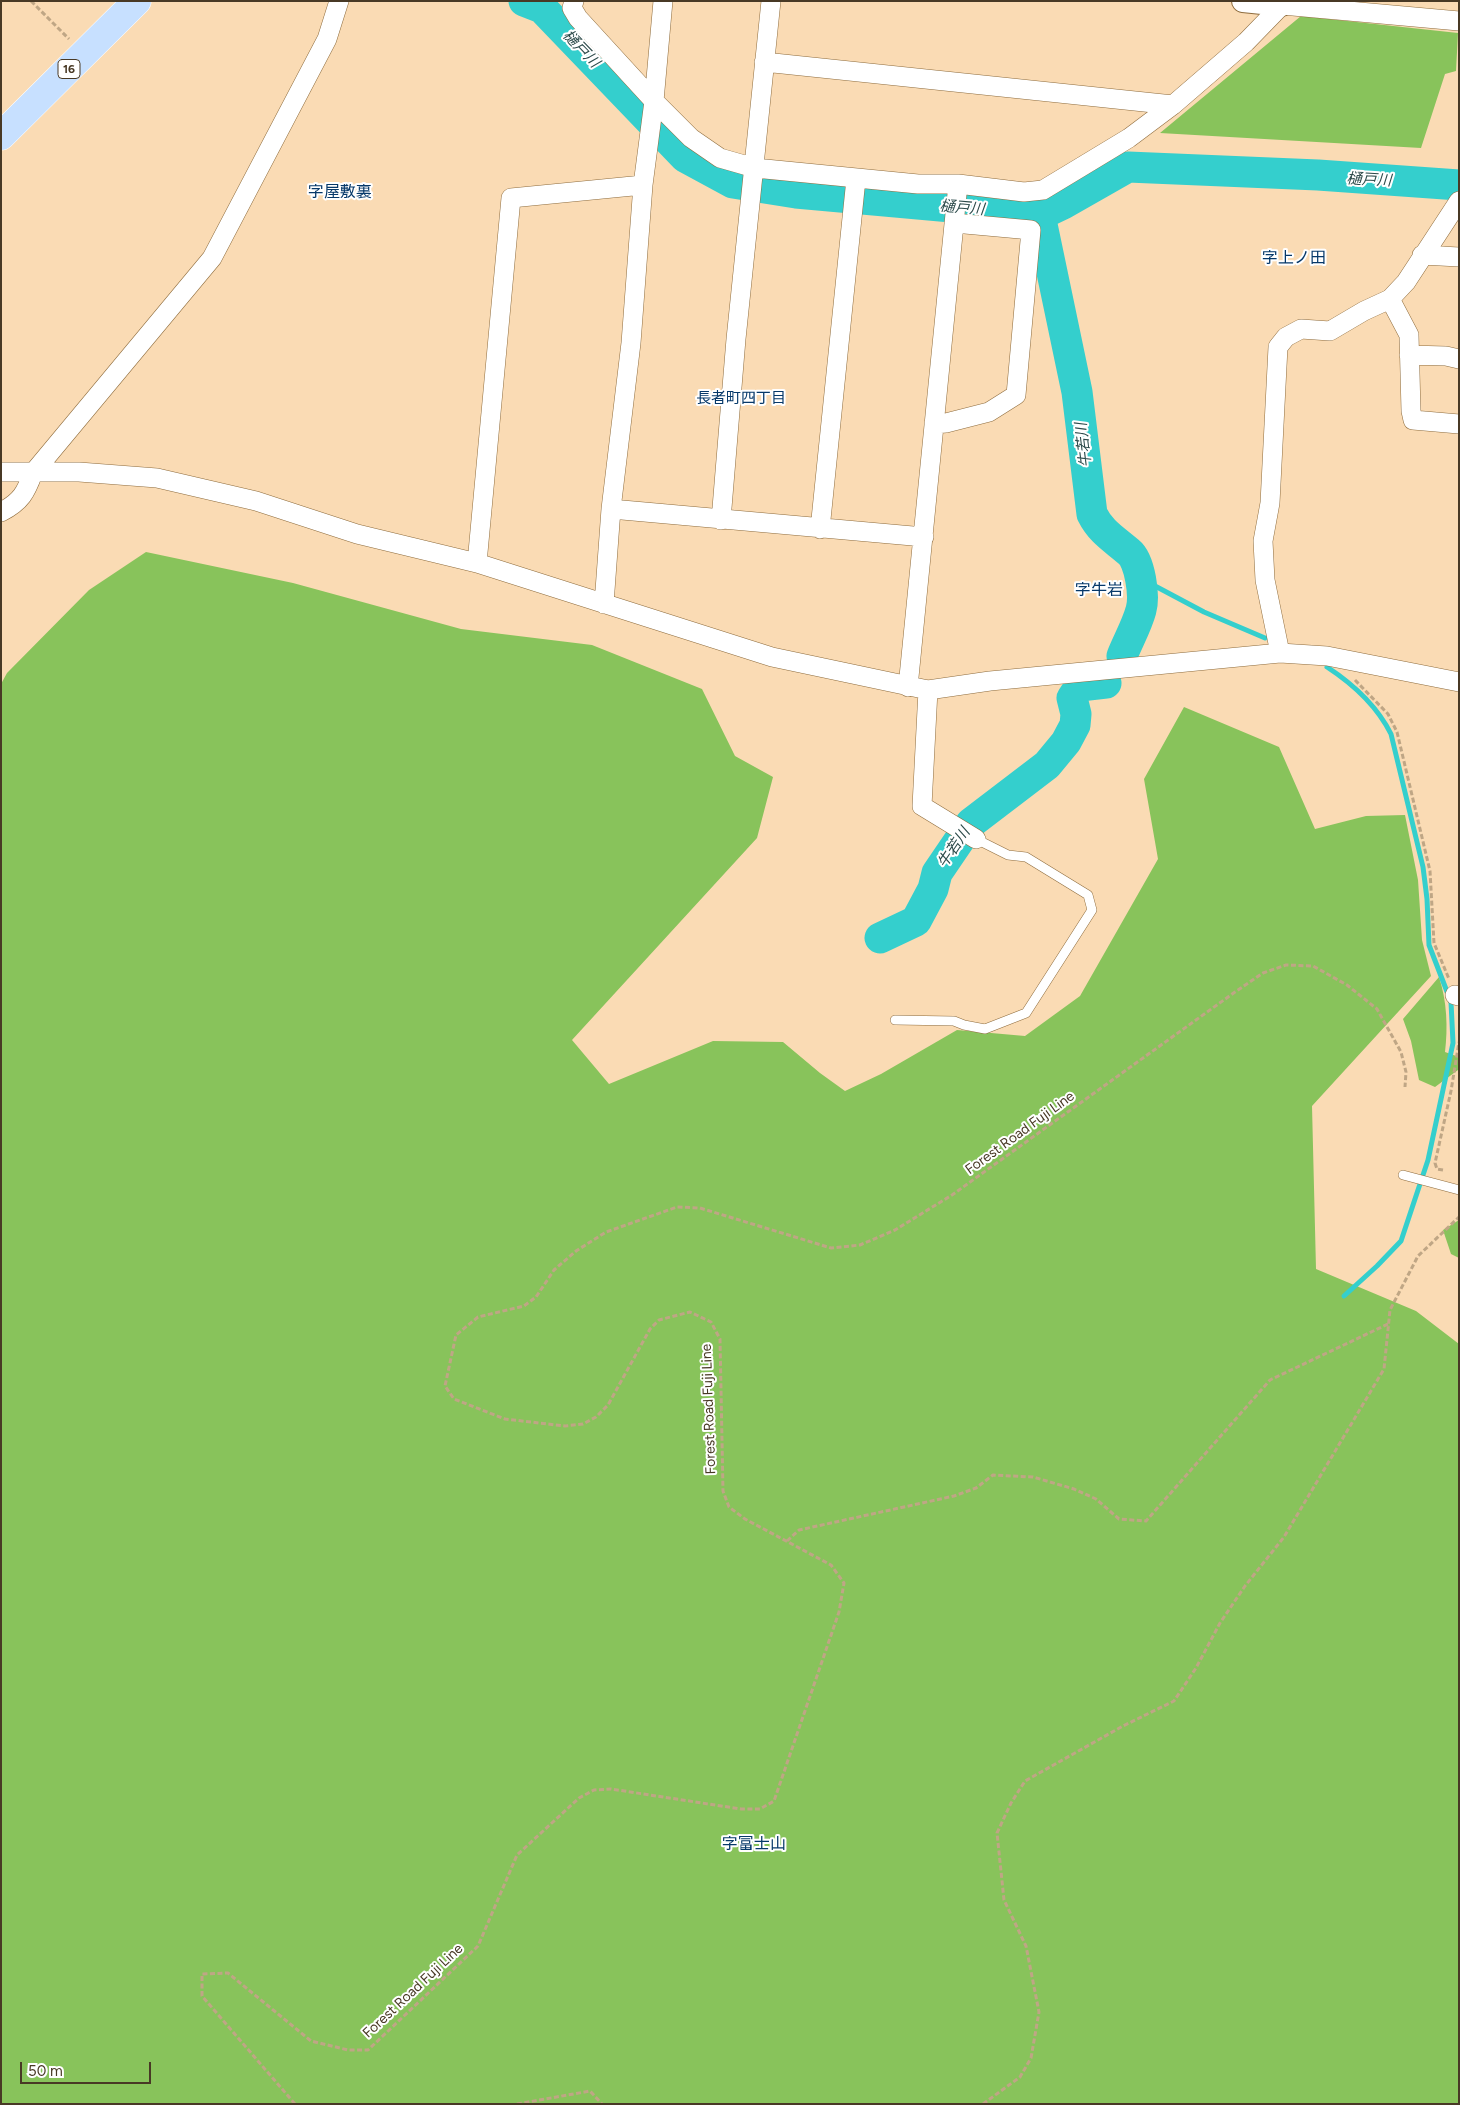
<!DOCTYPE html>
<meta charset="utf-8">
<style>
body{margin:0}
#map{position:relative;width:1460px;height:2105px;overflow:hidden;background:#fadbb4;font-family:Figtree,sans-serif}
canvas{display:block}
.frame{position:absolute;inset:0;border:2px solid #483925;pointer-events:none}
.scale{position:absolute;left:20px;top:2062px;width:131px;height:22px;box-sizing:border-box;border:2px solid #483925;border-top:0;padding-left:6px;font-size:15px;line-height:18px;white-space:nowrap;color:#483925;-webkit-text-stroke:4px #fff;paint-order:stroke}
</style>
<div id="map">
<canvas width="1460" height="2105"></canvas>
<div class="frame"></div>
<div class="scale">50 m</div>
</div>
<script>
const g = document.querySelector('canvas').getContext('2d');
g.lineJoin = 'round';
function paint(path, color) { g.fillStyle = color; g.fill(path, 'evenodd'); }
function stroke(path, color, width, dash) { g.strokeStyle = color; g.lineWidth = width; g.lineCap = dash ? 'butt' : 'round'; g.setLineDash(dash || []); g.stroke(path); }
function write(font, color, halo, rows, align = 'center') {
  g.font = font + ' Figtree,"Noto Sans JP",sans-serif'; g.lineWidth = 4; g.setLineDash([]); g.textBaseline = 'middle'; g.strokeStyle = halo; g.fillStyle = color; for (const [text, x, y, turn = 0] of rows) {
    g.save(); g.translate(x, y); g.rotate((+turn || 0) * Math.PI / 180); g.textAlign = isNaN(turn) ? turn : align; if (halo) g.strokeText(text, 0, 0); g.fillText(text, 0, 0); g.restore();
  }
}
paint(new Path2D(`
 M1301 16 1458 33 1456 71 1445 74 1421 148 1160 133Z
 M146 552 293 583 461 629 592 645 702 689 735 756 773 777 757 838 572 1040 609 1084 713 1041 783 1042 820 1073 845 1091 881 1074 957 1030 1025 1036 1080 996 1158 859 1144 779 1184 707 1279 747 1315 829 1366 816 1405 815 1418 880 1422 940 1431 976 1312 1106 1316 1269 1416 1311 1459 1344V2104H1V684L7 673 89 590Z
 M1439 977C1447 1001 1448 1028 1445 1052L1459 1057V1090L1458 1070 1435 1087 1419 1080 1411 1041 1403 1019Z
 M1459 1220V1258L1451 1254 1443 1230Z`), '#88c35b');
stroke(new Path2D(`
 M1140 578 1204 612 1265 638
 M1327 667C1353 684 1377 706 1391 734L1423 867 1427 899 1429 945 1451 1002 1453 1043 1428 1160 1401 1241 1377 1266 1344 1296`), '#34cfcd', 5);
stroke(new Path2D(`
 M524 1 542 8 685 157 733 183 796 193 1040 215 1063 204 1128 167 1318 175 1459 185
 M1040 215 1077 392 1092 514C1101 532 1114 539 1129 552 1140 561 1145 596 1141 610 1137 625 1128 641 1122 656
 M880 938 916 921 933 889 937 873 971 823 1047 765 1066 742 1075 725 1076 714 1072 698 1080 686 1106 683`), '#34cfcd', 31);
const service = new Path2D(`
 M895 1020 954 1021 964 1025 985 1029 1026 1013 1092 910 1088 895 1026 857 1008 855 976 839
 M1403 1175 1459 1190`);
const minor = new Path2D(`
 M574 1 572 8 578 18 654 101 691 138 720 158 755 168 918 184H958L1024 192 1043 190 1129 138 1173 105 1246 42 1282 5 1459 21
 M764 62 1173 105
 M1422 255 1459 257
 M1390 299 1409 335 1411 411 1413 420 1459 424
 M1409 355 1446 356 1459 359
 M934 424 946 423 989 412 1016 395 1031 230 954 223
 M1 472H79L157 478 256 501 357 534 477 563 772 657 928 690 990 681 1280 653 1327 656 1459 682
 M611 509 924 537
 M1 512C21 502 26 492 33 473L212 258 327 39 339 1
 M721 520 736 339 771 1
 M820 529 856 179
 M477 563 511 198 643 185
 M604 604 611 509 631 343 643 185 654 101 663 1
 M1280 653 1265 580 1263 541 1270 503 1278 347 1286 337 1301 329 1330 331 1364 311 1390 299 1406 282 1459 201
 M908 687C926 519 940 352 958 184
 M928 690 922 806 976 839
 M1455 995 1459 996`);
const tertiary = new Path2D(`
 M1243 1 1282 5V1`);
const primary = new Path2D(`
 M1 136 137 1`);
stroke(service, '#8e6c3d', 10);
stroke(minor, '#8e6c3d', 20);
stroke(tertiary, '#8e6c3d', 24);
stroke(primary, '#fff', 29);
stroke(new Path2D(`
 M31 1 69 39
 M1355 680 1388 714 1397 732 1430 871 1434 943 1449 979
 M1443 1170 1437 1169 1435 1163 1451 1091 1459 1042
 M787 1541 799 1530 954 1496 976 1488 993 1475 1033 1477 1074 1489 1096 1499 1119 1519 1146 1521 1270 1380 1388 1324
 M295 2104 202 1996V1974L228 1973 311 2041 348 2050H368L478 1946 517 1855 579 1798 594 1790 611 1789 741 1809H760L774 1801 839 1612 844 1583 831 1565 745 1519 729 1507 723 1491 720 1339 711 1322 690 1312 659 1320 650 1329 608 1405 596 1417 583 1424 565 1426 505 1419 454 1399 445 1386 456 1335 478 1317 524 1306 536 1297 554 1270 576 1251 606 1232 677 1207 700 1208 831 1248 860 1245 895 1230 952 1195 1235 992 1263 973 1286 965 1313 966 1347 985 1377 1009 1401 1052 1406 1072 1405 1087
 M517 2104 590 2091 602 2104
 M983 2104 1020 2077 1031 2058 1039 2012 1026 1946 1004 1900 997 1833 1011 1803 1025 1781 1123 1726 1174 1701 1196 1668 1220 1623 1245 1586 1284 1537 1384 1369 1390 1310 1418 1256 1459 1217`), '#bfa685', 3, [5, 2.5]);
stroke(service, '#fff', 9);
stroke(minor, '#fff', 19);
stroke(tertiary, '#fff', 22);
stroke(primary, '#c7e0ff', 28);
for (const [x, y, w] of [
 [69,69,22]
]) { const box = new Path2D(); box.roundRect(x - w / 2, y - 9.5, w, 19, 4); g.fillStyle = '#fff'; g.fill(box); stroke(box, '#483925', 1); }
write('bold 12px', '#483925', null, [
 ["16",69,69]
]);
write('14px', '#483925', '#fff', [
 ["Forest Road Fuji Line",1020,1133,-36],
 ["Forest Road Fuji Line",709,1409,-92],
 ["Forest Road Fuji Line",413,1991,-43]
]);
write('italic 15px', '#2c4a4a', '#fff', [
 ["樋戸川",581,49,46],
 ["樋戸川",1369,180,3],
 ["樋戸川",962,208,5],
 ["牛若川",1084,445,-97],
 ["牛若川",954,848,-56]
]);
write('15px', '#063869', '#fff', [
 ["長者町四丁目",741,399]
]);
write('16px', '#063869', '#fff', [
 ["字屋敷裏",340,192],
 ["字上ノ田",1294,258],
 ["字牛岩",1099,590],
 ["字富士山",754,1844]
]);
</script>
